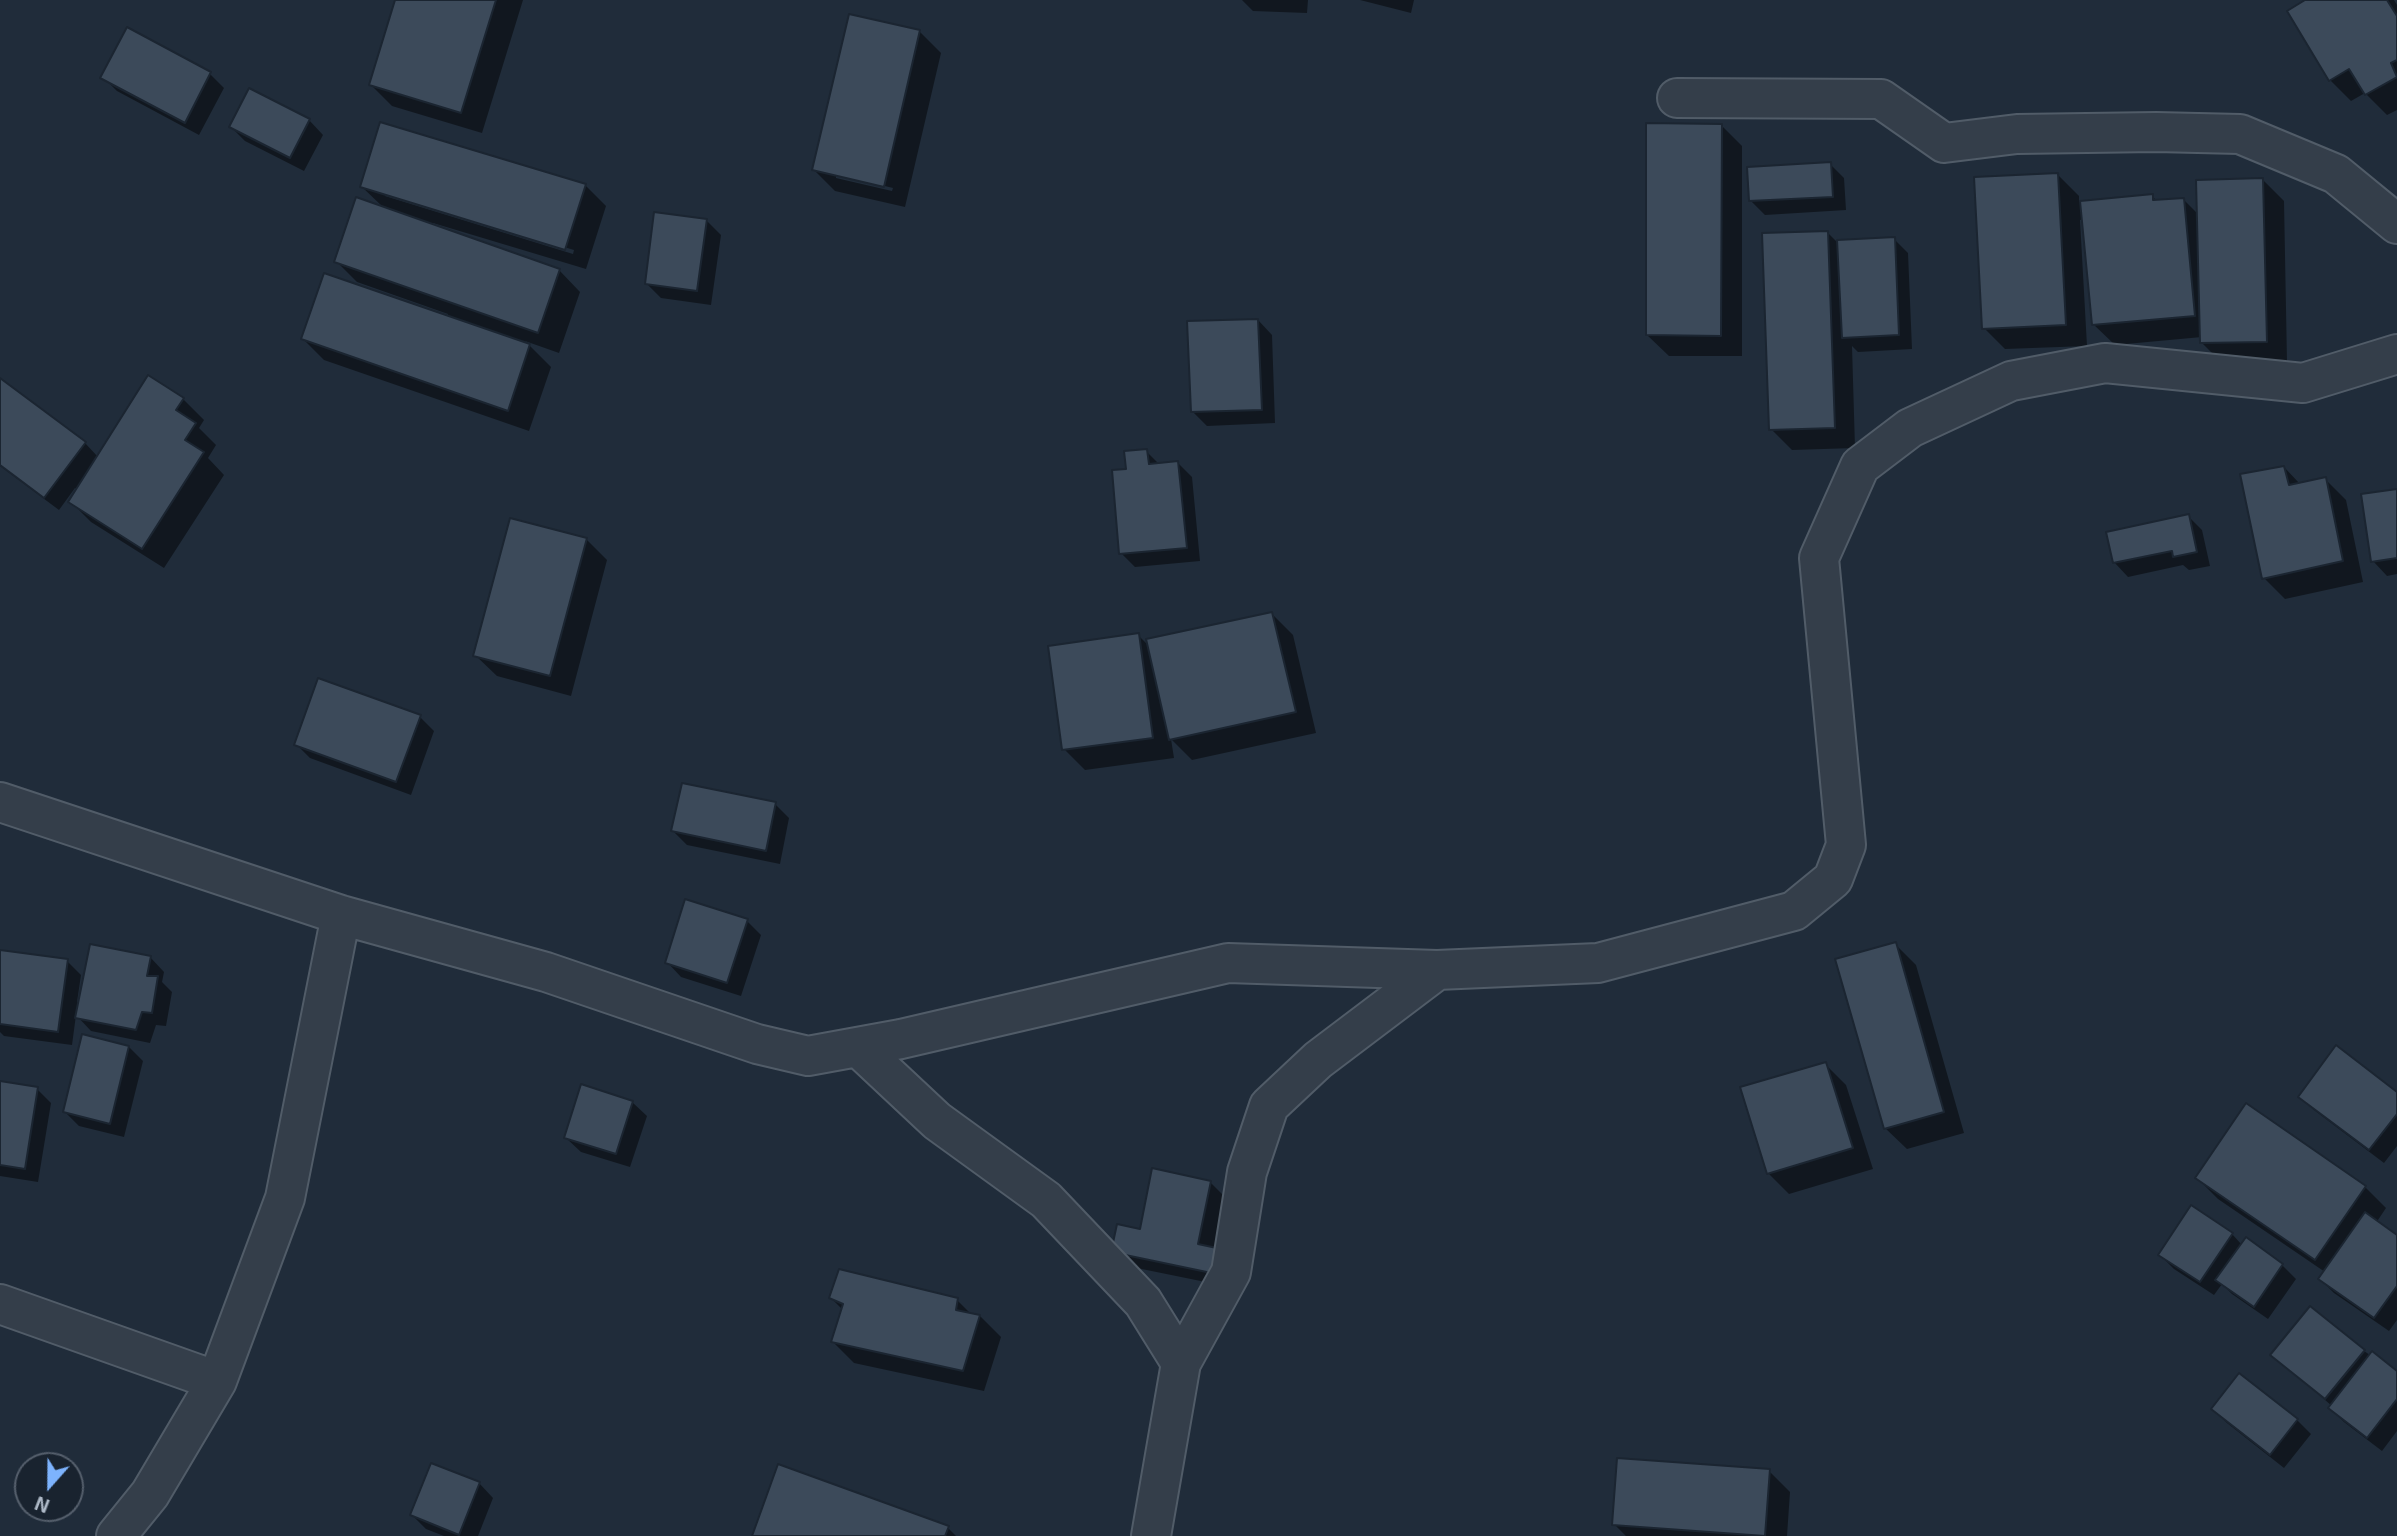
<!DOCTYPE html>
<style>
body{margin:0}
#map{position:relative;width:2397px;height:1536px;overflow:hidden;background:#202c3a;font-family:"Exo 2",sans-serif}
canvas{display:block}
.north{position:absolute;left:14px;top:1452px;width:70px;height:70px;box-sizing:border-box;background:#19232f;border:2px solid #555f6c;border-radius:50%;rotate:201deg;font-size:19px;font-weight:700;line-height:28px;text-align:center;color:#aeb9c7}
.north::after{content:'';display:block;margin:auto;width:24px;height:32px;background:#7db3fd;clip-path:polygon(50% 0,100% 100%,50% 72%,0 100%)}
</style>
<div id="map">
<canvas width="2397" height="1536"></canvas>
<div class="north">N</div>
</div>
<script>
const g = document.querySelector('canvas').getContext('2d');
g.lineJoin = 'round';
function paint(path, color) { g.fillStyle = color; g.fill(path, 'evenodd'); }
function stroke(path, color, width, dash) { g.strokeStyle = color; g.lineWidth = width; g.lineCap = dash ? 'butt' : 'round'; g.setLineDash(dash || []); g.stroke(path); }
paint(new Path2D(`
 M397 0H523L482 133 392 106 371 85Z
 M1242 0H1308L1307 13 1253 11Z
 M1360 0H1414L1411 13Z
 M2308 0H2394L2397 5V110L2387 115 2365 93 2351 101 2330 80Z
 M850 16 920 32 941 53 905 207 835 191 814 170ZM836 174 893 188 892 191 836 178Z
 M128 30 210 74 224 88 199 135 117 91 103 77Z
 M309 120 323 135 304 171 245 141 231 127Z
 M1721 125 1742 146V356H1669L1647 335Z
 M1830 164 1844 178 1846 210 1765 215 1751 201Z
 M2058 175 2079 196V202L2152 196 2158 202 2184 200 2199 215 2263 180 2284 201 2287 362 2223 364 2202 343V337L2115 345 2093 324 2083 219 2080 220 2087 346 2005 349 1984 328Z
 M585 185 606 206 586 269 433 223 432 226 559 270 580 292 559 353 525 341 551 367 529 431 324 360 303 339 447 318 448 314 357 282 336 261 385 209 362 187ZM385 193 574 250 573 254 385 196Z
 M707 221 721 235 711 305 661 298 647 284Z
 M1827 232 1837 242 1894 239 1908 253 1912 349 1858 352 1852 346 1855 448 1792 450 1771 429Z
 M1258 320 1272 335 1275 423 1207 426 1192 411Z
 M0 380 85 443 98 457 183 399 204 420 199 428 216 445 208 458 224 475 164 568 91 522 70 501 78 490 75 488 59 510 0 466Z
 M1146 451 1160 465 1178 463 1192 477 1200 561 1135 567 1121 553 1128 471Z
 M2284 467 2300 484 2325 479 2346 500 2363 582 2285 599 2264 578Z
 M2397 490V574L2387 576 2373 561Z
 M2188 516 2202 530 2210 566 2189 570 2183 565 2128 577 2114 562Z
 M586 539 607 560 571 696 497 676 475 655Z
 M1272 614 1293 635 1316 733 1192 760 1171 739 1174 758 1085 770 1064 749 1138 635 1150 647Z
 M420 717 434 731 411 795 310 758 296 744Z
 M775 804 789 818 780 864 687 845 673 831Z
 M747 921 761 935 741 996 681 977 667 962Z
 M1895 944 1916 965 1964 1133 1907 1149 1885 1128Z
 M0 952 67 961 81 975 77 1002 80 1003 150 957 164 972 162 982 172 992 166 1026 156 1025 150 1043 91 1031 76 1015 72 1045 4 1036 0 1032Z
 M129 1047 143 1061 124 1137 79 1126 65 1112Z
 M1825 1064 1846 1085 1873 1169 1789 1194 1768 1173Z
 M0 1083 37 1089 51 1103 38 1182 0 1176Z
 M2397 1094V1146L2384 1163 2314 1110 2300 1096Z
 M632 1102 647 1116 630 1167 581 1152 566 1138Z
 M2197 1178 2365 1187 2386 1208 2376 1223 2397 1237V1320L2389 1331 2334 1293 2320 1279 2325 1272 2218 1199Z
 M1210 1182 1224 1196 1214 1249 1235 1288 1127 1266 1113 1252Z
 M2232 1234 2242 1245 2246 1240 2282 1265 2296 1279 2268 1319 2232 1294 2222 1284 2214 1295 2174 1269 2160 1255Z
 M831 1298 957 1300 972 1315 980 1316 1001 1337 984 1391 854 1363 833 1342 843 1310Z
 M2364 1351 2397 1373V1431L2382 1451 2344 1422 2330 1408 2332 1406 2273 1355Z
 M2240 1375 2297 1420 2311 1434 2284 1468 2227 1423 2213 1409Z
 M1769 1471 1790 1492 1787 1536H1626L1614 1524Z
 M479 1483 493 1498 478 1536H444L426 1529 412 1515Z
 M948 1528 956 1536H754Z`), '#0007');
const building = new Path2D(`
 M395 0H496L461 113 369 85Z
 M2305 0H2387L2397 16V60L2391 63 2397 77 2365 95 2349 69 2329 81 2287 11Z
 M849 14 920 30 884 187 812 170Z
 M127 27 211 72 185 123 100 78Z
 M249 88 310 119 290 158 229 127Z
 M380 122 586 184 565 250 360 187Z
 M1646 123 1722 124 1721 336 1646 335Z
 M1831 162 1833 197 1749 201 1747 167Z
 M2058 173 2066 325 1982 329 1974 177Z
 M2263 178 2267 342 2200 343 2196 180Z
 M2153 194V200L2184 198 2195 316 2092 325 2080 201Z
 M356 197 560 269 538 333 334 262Z
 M654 212 707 219 697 291 645 284Z
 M1828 231 1835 428 1769 430 1762 233Z
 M1895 237 1899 335 1842 338 1837 240Z
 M324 273 530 344 508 411 301 339Z
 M1258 319 1262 410 1191 412 1187 321Z
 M148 375 184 398 176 410 196 423 185 440 204 452 142 549 68 502Z
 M0 378 86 442 44 498 0 465Z
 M1147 449 1149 464 1178 461 1187 548 1119 554 1112 470 1126 469 1124 451Z
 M2284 466 2289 485 2326 477 2343 561 2262 579 2240 474Z
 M2397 489V558L2371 562 2361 494Z
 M2189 514 2197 552 2173 557 2172 551 2113 563 2106 532Z
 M510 518 587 538 550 676 473 656Z
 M1272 612 1296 712 1169 740 1146 639Z
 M1139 633 1153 738 1062 750 1048 646Z
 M318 678 421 715 396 782 294 745Z
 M682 783 776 802 766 851 671 831Z
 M685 899 748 919 727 983 665 963Z
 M1896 942 1944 1112 1884 1129 1835 959Z
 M90 944 151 956 147 976H158L152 1013 142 1012 136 1030 75 1018Z
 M0 950 68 959 58 1032 0 1024Z
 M82 1034 129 1046 110 1124 63 1112Z
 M2336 1045 2397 1092V1114L2369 1150 2298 1097Z
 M1826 1062 1853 1148 1767 1174 1740 1087Z
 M0 1081 38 1087 25 1169 0 1165Z
 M581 1084 633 1101 616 1154 564 1138Z
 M2246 1103 2366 1186 2315 1260 2195 1178Z
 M1152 1168 1211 1181 1198 1244 1226 1250 1221 1275 1111 1252 1117 1224 1140 1229Z
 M2191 1205 2233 1233 2200 1282 2158 1255Z
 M2365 1212 2397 1235V1286L2374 1318 2318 1279Z
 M2246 1237 2283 1264 2254 1307 2215 1280Z
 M839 1269 958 1298 956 1310 980 1315 963 1371 831 1342 843 1304 829 1298Z
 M2310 1306 2365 1350 2325 1399 2270 1355Z
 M2372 1351 2397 1371V1399L2367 1438 2328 1408Z
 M2239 1373 2298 1419 2270 1455 2211 1409Z
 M1617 1458 1770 1469 1765 1536 1612 1525Z
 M431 1463 480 1482 459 1535 410 1515Z
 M778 1464 949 1526 945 1536H752Z`);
paint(building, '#3c4a5a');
stroke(building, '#1b2531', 2);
const minor = new Path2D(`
 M1677 98 1881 99 1944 143 2017 134 2156 132 2240 134 2336 174 2397 224
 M0 802 341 915 546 972 757 1044 808 1056 901 1039 1228 963 1437 970 1598 963 1794 911 1833 879 1846 845 1819 558 1860 466 1910 428 2011 381 2105 363 2303 383 2397 354
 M858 1047 937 1121 1046 1200 1143 1302 1181 1363
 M0 1304 217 1381
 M116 1536 150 1494 217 1381 285 1198 341 915
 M1151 1536 1181 1363 1231 1272 1247 1172 1269 1106 1318 1060 1437 970`);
stroke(minor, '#515c68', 42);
stroke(minor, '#343e4a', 38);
</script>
